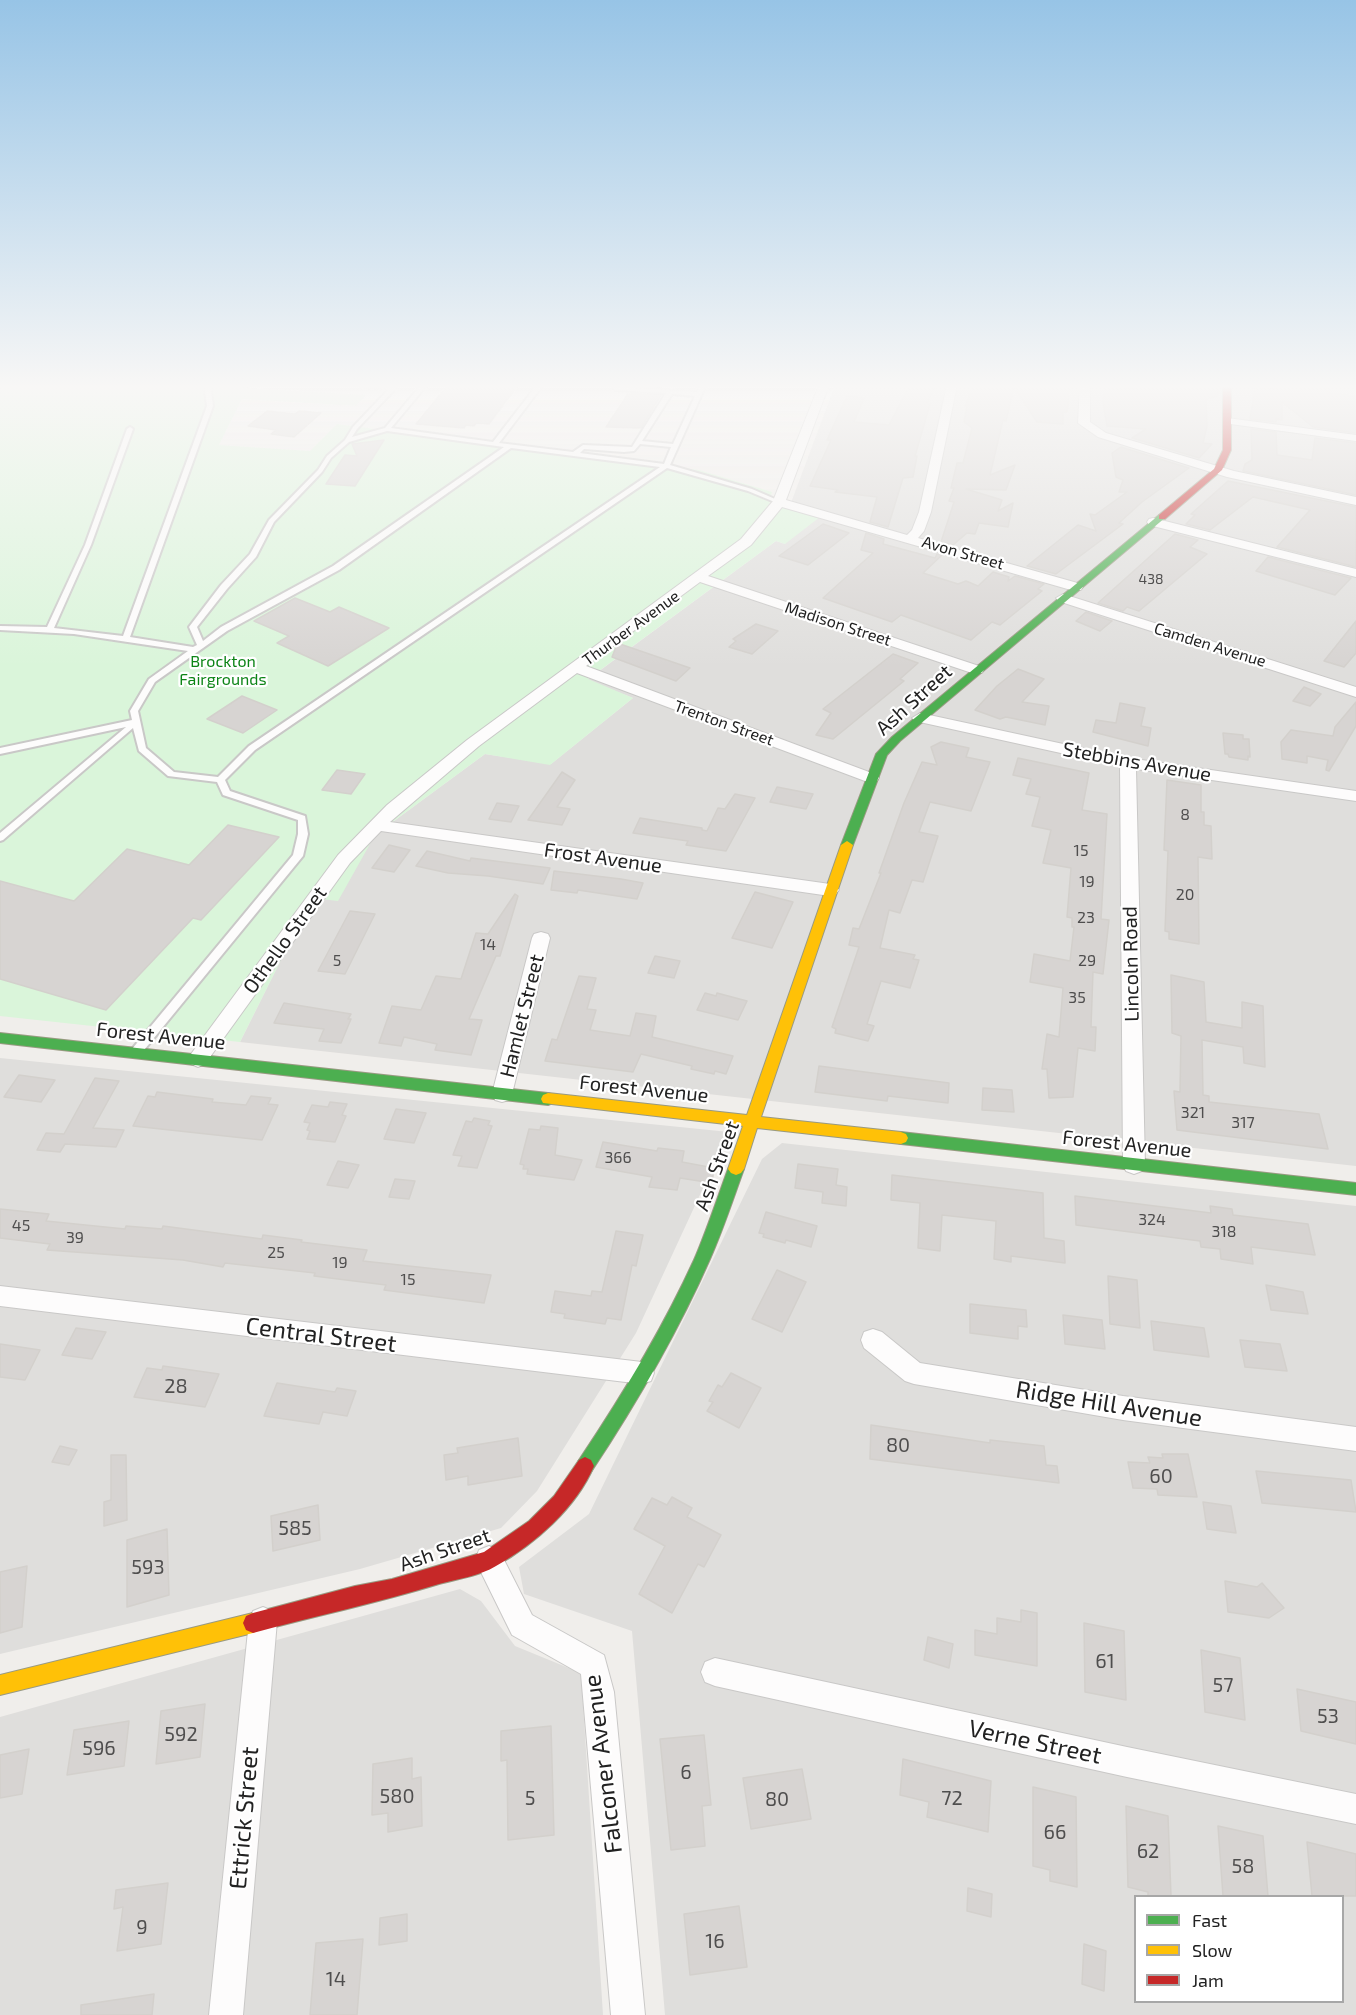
<!DOCTYPE html>
<style>
body{margin:0}
#map{position:relative;width:1356px;height:2015px;overflow:hidden;background:#f0eeeb;font-family:"Exo 2",sans-serif}
canvas{display:block}
.legend{position:absolute;left:1134px;top:1895px;width:210px;height:108px;box-sizing:border-box;background:#fff;border:2px solid #a7a7a7;margin:0;padding:8px 10px;list-style:none;font-size:18px;color:#222}
.legend li{display:flex;align-items:center;gap:12px;height:30px}
.legend b{width:30px;border:2px solid #a7a7a7}
</style>
<div id="map">
<canvas width="1356" height="2015"></canvas>
<ul class="legend">
<li><b style="height:8px;background:#4caf50"></b>Fast</li>
<li><b style="height:8px;background:#ffc107"></b>Slow</li>
<li><b style="height:8px;background:#c62828"></b>Jam</li>
</ul>
</div>
<script>
const g = document.querySelector('canvas').getContext('2d');
g.lineJoin = 'round';
function paint(path, color) { g.fillStyle = color; g.fill(path, 'evenodd'); }
function stroke(path, color, width, dash) { g.strokeStyle = color; g.lineWidth = width; g.lineCap = dash ? 'butt' : 'round'; g.setLineDash(dash || []); g.stroke(path); }
function write(font, color, halo, rows, align = 'center') {
  g.font = font + ' "Exo 2",sans-serif'; g.lineWidth = 4.5; g.setLineDash([]); g.textBaseline = 'middle'; g.strokeStyle = halo; g.fillStyle = color; for (const [text, x, y, turn = 0] of rows) {
    g.save(); g.translate(x, y); g.rotate((+turn || 0) * Math.PI / 180); g.textAlign = isNaN(turn) ? turn : align; if (halo) g.strokeText(text, 0, 0); g.fillText(text, 0, 0); g.restore();
  }
}
paint(new Path2D(`
 M835 385H1356V1166L240 1042 312 897 375 835 485 754 551 764 633 698 587 680 776 541 785 544 789 508Z
 M0 1058 729 1132 636 1333 537 1491 501 1528 360 1569 0 1654Z
 M782 1143 1356 1206V2015H665L632 1631 524 1594 519 1567 589 1514 762 1159ZM1136 1896H1342V2002H1136Z
 M460 1589 481 1601 515 1646 581 1673 603 2015H0V1717Z`), '#dfdedc');
paint(new Path2D(`
 M0 385H202L366 395 356 406 242 399 219 445 310 451 337 424 699 470 772 492 769 502 820 517 785 544 776 541 588 679 633 698 550 765 485 754 375 835 338 901 312 898 240 1042 0 1016Z`), '#daf5da');
const building = new Path2D(`
 M448 385H518L489 424 476 423 474 426 466 425 464 428 416 424Z
 M910 385 935 387 927 403 930 404 915 456H917L913 477 903 478 888 527 870 522 877 497 835 492 838 490 810 486 831 440H827L847 396 864 398 854 422 889 425Z
 M974 385 1065 387 1069 388 1068 405 1067 412H1063V424L1037 422 1014 387 1006 421 1003 420 990 475 1015 465 1006 490 966 489 1002 500 998 511 1013 503 1008 527 979 523 975 534 967 533 953 545 941 542 954 502 949 501 954 488H951L957 463H963L972 428 964 422 967 406H965Z
 M1137 385H1218V396L1206 399 1207 426 1203 443 1212 444 1199 458 1132 438 1146 429 1107 426 1103 402 1104 388 1107 386 1136 389Z
 M1299 385 1329 388V393L1356 396V433L1313 427 1282 402V420L1276 419V422L1250 419 1255 387 1299 391Z
 M628 394 661 395 641 428 606 427Z
 M267 411 295 414 299 411 321 413 294 437 271 434 276 430 248 426Z
 M1251 429 1276 432 1277 455 1312 460 1315 438 1356 443V495L1243 471 1245 464 1252 460Z
 M384 440 355 486 326 484 345 455 357 456 352 444Z
 M1121 447 1189 468 1142 502 1119 523 1123 524 1056 574 1027 566 1078 525 1096 531 1090 514 1095 515 1127 492H1119L1123 480 1116 477 1112 453Z
 M1228 481 1356 507V567L1277 547 1310 510 1253 497 1210 530 1186 524 1195 515 1191 514Z
 M823 524 849 533 808 565 779 556Z
 M866 533 884 539 883 544 935 558 937 554 942 555 923 573 958 584 966 581 978 586 993 572 1009 577 1008 581 1015 576 1044 584 1038 589 1042 591 1000 625 992 622 971 640 901 615 892 622 823 598 873 553 861 550Z
 M1175 534 1198 540 1190 547 1207 554 1139 611 1127 607 1123 611 1098 603Z
 M1268 557 1351 578 1335 595 1256 571Z
 M295 598 330 612 339 607 389 628 328 666 277 643 289 636 254 621Z
 M1086 612 1112 621 1100 631 1076 621Z
 M1356 621V653L1344 667 1324 661Z
 M756 624 778 631 752 654 729 647 736 641 733 639Z
 M620 644 690 668 676 681 612 657 616 647Z
 M893 654 918 663 900 679 904 681 833 739 816 735 831 713 823 709Z
 M1018 669 1044 679 1022 702 1049 706 1045 725 1006 717 1000 719 975 710 997 686Z
 M1304 687 1321 694 1310 706 1293 701Z
 M242 696 277 710 243 733 207 719Z
 M1356 702V726L1329 771 1326 770 1328 760 1307 756V763L1282 759 1281 742 1291 730 1333 736 1335 727Z
 M1120 703 1145 708 1141 726 1151 728 1148 746 1093 732 1096 720 1116 723Z
 M1223 733 1243 735V739H1249L1250 757 1248 756V760L1229 757 1228 754H1225Z
 M941 742 969 748 966 757 990 762 971 811 930 802 919 832 938 836 923 882 912 880 900 913 889 910 880 948 915 955 913 959 919 960 910 988 881 981 867 1024 874 1026 868 1041 835 1033 836 1029 832 1027 859 947 849 945 853 928 859 929 881 873H879L904 803 922 762 937 765 931 747Z
 M1018 758 1089 773 1082 810 1107 814 1101 919 1109 920 1103 974 1093 972 1091 1027H1096L1095 1051 1078 1048 1073 1097 1049 1098 1047 1069H1042L1047 1034 1059 1037 1063 988 1030 982 1034 954 1070 961 1074 927H1072V918L1067 917 1071 868 1043 863 1051 830 1032 826 1040 797 1026 794 1031 779 1013 775Z
 M337 770 365 774 351 794 322 790Z
 M562 772 575 780 557 807 570 809 562 825 528 820Z
 M1167 780 1201 785V812H1204V825L1211 826 1212 859 1198 857 1199 944 1169 939V932L1165 931 1168 851 1164 850Z
 M777 787 813 794 806 809 770 802Z
 M735 794 755 798 726 851 686 845 688 841 633 833 640 818 702 828V830L707 831 718 808 725 809Z
 M497 803 519 806 511 822 489 819Z
 M228 825 279 837 201 920 193 918 106 1010 0 979V881L74 901 127 849 189 865Z
 M389 845 410 850 394 872 372 868Z
 M427 851 470 861 471 858 550 868 543 884 488 876 448 873 416 866Z
 M554 871 621 879 643 883 637 899 578 890 577 893 551 890Z
 M755 892 793 902 772 948 732 938Z
 M515 894 518 896 500 956H496L469 1019 482 1020 471 1055 435 1050 437 1044 404 1037 401 1046 379 1043 392 1006 421 1010 436 976 461 979 476 933 488 934Z
 M350 911 375 914 345 974 318 971Z
 M655 956 680 961 674 978 648 973Z
 M1171 975 1204 982 1206 1022 1242 1028V1002L1263 1006 1265 1067 1244 1063 1243 1047 1202 1040 1203 1095 1209 1096V1102L1319 1114 1328 1149 1177 1130 1174 1091 1180 1092 1181 1036 1172 1033Z
 M579 976 596 978 587 1009 596 1010 590 1030 630 1036 636 1013 656 1016 652 1037 733 1056 726 1074 715 1071 714 1074 691 1069 692 1066 641 1054 633 1072 545 1061 552 1039 557 1040Z
 M705 993 716 996 717 993 747 1001 738 1020 697 1010Z
 M284 1003 351 1014 348 1019H351L341 1043 319 1041 324 1029 274 1023Z
 M819 1066 949 1083 948 1103 888 1096 887 1101 815 1092Z
 M19 1075 55 1080 41 1102 4 1097Z
 M95 1078 119 1081 93 1128 124 1130 116 1147 65 1144 60 1152 37 1150 46 1133 64 1134Z
 M983 1088 1012 1090 1014 1112 982 1110Z
 M157 1092 213 1099 212 1102 246 1105 251 1096 271 1098 268 1104 278 1105 262 1140 133 1126 148 1096 155 1097Z
 M330 1102 347 1104 342 1115 346 1116 335 1142 307 1139 310 1131 307 1130 310 1123 304 1122 312 1105 328 1107Z
 M396 1109 426 1113 414 1143 384 1139Z
 M474 1118 490 1121 488 1125 492 1126 477 1168 458 1166 462 1156 453 1155 466 1121 472 1122Z
 M541 1126 558 1128 555 1155 582 1160 574 1180 527 1174 528 1169H523L524 1165 520 1164 529 1129 540 1130Z
 M603 1142 657 1151 658 1148 684 1151 682 1162 714 1168 712 1183 680 1178 677 1190 649 1187 652 1177 596 1167Z
 M338 1161 359 1165 348 1188 327 1185Z
 M798 1164 838 1169 836 1185 847 1187 846 1206 822 1203 823 1192 795 1188Z
 M892 1175 1043 1193 1044 1238 1064 1241 1065 1263 1011 1256V1262L994 1259 996 1221 942 1215 940 1251 918 1248 920 1203 891 1200Z
 M395 1179 415 1181 409 1199 389 1197Z
 M1075 1196 1211 1213 1210 1206 1232 1209 1233 1215 1308 1224 1315 1255 1251 1247 1253 1264 1221 1259 1220 1249 1201 1247 1200 1241 1076 1225Z
 M0 1209 49 1214 46 1221 125 1229 126 1226 162 1229 163 1226 262 1239 263 1235 302 1240 301 1242 367 1250 363 1261 491 1275 484 1303 384 1290 386 1285 314 1276 315 1273 225 1263 223 1267 183 1260 47 1250 50 1244 0 1238Z
 M766 1212 817 1226 811 1247 786 1240 785 1243 763 1237 764 1234 759 1233Z
 M616 1231 643 1235 636 1266 632 1265 621 1320 607 1318 605 1324 564 1318 565 1314 551 1312 555 1291 591 1296 592 1291 602 1292Z
 M777 1270 806 1282 782 1332 752 1319Z
 M1108 1276 1137 1280 1140 1328 1110 1324Z
 M1266 1285 1303 1292 1308 1314 1271 1310Z
 M970 1304 1026 1310 1027 1327 1018 1326V1339L970 1333Z
 M1063 1315 1102 1320 1105 1349 1065 1344Z
 M1151 1321 1204 1328 1209 1357 1154 1350Z
 M76 1328 106 1332 92 1359 62 1355Z
 M1240 1340 1280 1344 1287 1371 1245 1367Z
 M0 1344 40 1350 25 1380 0 1377Z
 M163 1366 219 1374 205 1407 134 1397 147 1368 162 1370Z
 M731 1373 761 1388 739 1428 707 1411 713 1402 709 1401 718 1385 722 1387Z
 M277 1383 335 1392 337 1388 356 1391 347 1416 323 1412 319 1424 264 1416Z
 M871 1425 990 1443V1440L1044 1446 1046 1465 1057 1466 1059 1483 870 1459Z
 M518 1438 522 1476 468 1485V1476L446 1480 444 1455 458 1453 457 1448Z
 M60 1446 77 1450 69 1465 52 1462Z
 M1162 1454H1188L1197 1497 1158 1495 1157 1489 1133 1488 1128 1462 1150 1463 1148 1457 1163 1458Z
 M111 1455H126L127 1520 104 1526V1502L111 1500Z
 M1256 1471 1351 1480 1356 1512 1262 1503Z
 M672 1497 692 1508 687 1517 721 1535 704 1567 698 1564 672 1613 639 1594 665 1546 634 1529 652 1498 667 1505Z
 M1203 1502 1231 1506 1236 1533 1207 1529Z
 M318 1505 320 1540 273 1551 271 1516Z
 M167 1529 169 1595 127 1607V1540Z
 M27 1566 22 1627 0 1633V1572Z
 M1225 1581 1257 1587 1262 1583 1284 1608 1269 1618 1228 1612Z
 M1021 1610 1037 1613V1666L975 1655V1630L997 1634V1618L1021 1622Z
 M1084 1623 1124 1631 1126 1700 1085 1692Z
 M928 1637 953 1644 949 1668 924 1660Z
 M1201 1650 1240 1658 1245 1720 1205 1712Z
 M1297 1689 1356 1702V1744L1301 1731Z
 M205 1704 200 1757 156 1764 161 1711Z
 M129 1721 124 1766 67 1775 74 1730Z
 M551 1726 554 1835 508 1840 507 1760 501 1761V1731Z
 M704 1735 711 1805 702 1806 705 1846 671 1850 660 1739Z
 M29 1749 22 1794 0 1798V1755Z
 M412 1758V1779L421 1777 422 1826 388 1832V1813L372 1815 373 1764Z
 M903 1759 991 1781 988 1832 927 1817 929 1802 900 1795Z
 M802 1769 811 1819 751 1829 743 1778Z
 M1033 1787 1076 1797 1077 1887 1050 1881V1870L1033 1866Z
 M1126 1806 1168 1816 1171 1896H1148V1892L1128 1887Z
 M1218 1826 1263 1836 1268 1896H1223Z
 M1307 1842 1356 1854V1896H1312Z
 M168 1883 161 1944 117 1951 123 1907 114 1909 116 1890Z
 M968 1888 992 1894 991 1917 967 1911Z
 M739 1906 747 1967 690 1975 684 1914Z
 M407 1914V1941L379 1945 380 1918Z
 M363 1939 357 2015H310L316 1943Z
 M1084 1944 1106 1951 1104 1991 1082 1984Z
 M154 1994 152 2015H81V2005Z`);
paint(building, '#d7d4d2');
stroke(building, '#d3d0cc', 1.5);
const lane = new Path2D(`
 M0 385H6L0 387Z
 M204 385H210L213 406 130 637 193 647 197 645 189 627 221 585 250 554 269 520 318 470 327 456 345 440 353 427 389 389 364 387 361 385H380L396 388 357 429 352 437 385 428 421 385H427L391 428 493 442 537 385H543L499 443 573 452 583 445 632 447 666 393 616 390 614 389V387L697 392 700 385H706L670 465 752 489 782 502 777 503 748 491 667 468 255 750 225 780 230 791 305 816 308 834 303 856 140 1055H132L131 1052 132 1049 293 855 298 834V820L223 795 217 782 168 776 139 751 133 728 3 840 0 841V833L126 727 0 754V748L132 720 130 711 149 679 188 651 74 634 0 630V626L47 627 85 545 127 429 130 427 133 429 91 545 54 628 123 636 207 406ZM672 394 695 396 673 444 642 441ZM387 431 504 447 333 566 221 627 203 641 197 627 227 589 256 557 274 522 322 472 331 458 349 442ZM640 444 671 447 664 464 580 453 584 449 624 452 634 451ZM511 448 660 467 249 746 218 777 174 772 146 748 138 711 155 682 227 631 339 570Z`);
const street = new Path2D(`
 M819 385H829L786 500 907 535 912 530 919 512 947 385H957L931 512 924 531 918 538 1081 584 1083 587 1081 590H1071L782 507 751 545 708 576 982 667 984 670 982 673H972L700 582 586 666 877 775 879 778 877 781H865L577 673 479 746 390 822 830 884 836 886 839 890 836 894 830 896 381 831 350 863 205 1064 198 1067 191 1064 188 1059 191 1054 338 855 387 805 467 740 741 539 773 501Z
 M1080 385H1090V422L1106 433 1234 471 1356 497V505L1227 477 1098 437 1078 423Z
 M1227 418 1356 435V441L1223 423V419Z
 M1153 518 1356 569V577L1149 525 1147 522 1149 519Z
 M1063 594 1356 687V697L1058 601 1056 598Z
 M920 713 1128 758 1356 791V801L1136 769 1145 1165 1142 1171 1134 1174 1126 1171 1123 1165 1120 766 915 721 912 718Z
 M541 932 548 934 550 938 512 1094 509 1100 502 1102 495 1100 492 1094 532 938 534 934Z
 M0 1286 642 1362 651 1365 654 1373 651 1381 642 1384 0 1306Z
 M873 1329 882 1332 920 1363 1123 1396 1356 1427V1451L1123 1420 914 1384 905 1381 864 1348 861 1340 864 1332Z
 M489 1546 499 1550 532 1615 604 1655 614 1692 645 2015H611L581 1674 512 1635 475 1560 479 1550Z
 M263 1607 273 1611 277 1621 243 2015H209L249 1621 253 1611Z
 M715 1658 1127 1747 1356 1794V1824L1127 1777 715 1686 705 1682 701 1672 705 1662Z`);
const fast = new Path2D(`
 M1159 515 1166 517 900 741 887 755 853 845 847 849 843 848 841 845 876 754 892 737Z
 M0 1033 548 1093 553 1095 555 1099 553 1103 548 1105 0 1043Z
 M901 1132 1356 1183V1195L901 1144 896 1142 894 1138 896 1134Z
 M736 1163 741 1165 744 1169C733 1199 723 1230 710 1259 677 1334 636 1404 591 1472L585 1475 579 1472 576 1466 579 1460C622 1396 662 1330 694 1260 707 1230 717 1199 728 1169L731 1165Z`);
const slow = new Path2D(`
 M847 841 853 845 761 1117 901 1132 906 1134 908 1138 906 1142 901 1144 757 1128 744 1169 741 1173 736 1175 731 1173 728 1169 743 1126 543 1103 541 1099 543 1095 548 1093 747 1115 841 845Z
 M253 1613 260 1616 263 1623 260 1630 253 1633 0 1695V1675Z`);
const jam = new Path2D(`
 M1223 385H1231V450L1222 470 1165 519H1159V515L1214 469 1223 450Z
 M585 1457 591 1460 594 1466C576 1508 535 1544 496 1566 480 1576 457 1579 439 1584 378 1603 315 1616 253 1633L246 1630 243 1623 246 1616 253 1613 355 1586 392 1579 484 1552 529 1521 554 1496 579 1460Z`);
stroke(lane, '#c9c8c7', 4);
stroke(street, '#c9c8c7', 2);
stroke(fast, '#999a82', 2);
stroke(slow, '#999a82', 2);
stroke(jam, '#999a82', 2);
paint(lane, '#fdfcfc');
paint(street, '#fdfcfc');
paint(fast, '#4caf50');
paint(slow, '#ffc107');
paint(jam, '#c62828');
const sky = g.createLinearGradient(0, 0, 0, 667);
sky.addColorStop(0, '#97c4e6');
sky.addColorStop(0.58, '#f8f7f6');
sky.addColorStop(1, '#f8f7f600');
g.fillStyle = sky;
g.fillRect(0, 0, 1356, 667);
write('14px', '#4f4e4e', null, [
 ["438",1151,579]
]);
write('16px', '#222', '#fff', [
 ["Avon Street",963,553,16],
 ["Madison Street",838,624,18],
 ["Thurber Avenue",631,628,-36],
 ["Camden Avenue",1210,645,17],
 ["Trenton Street",724,723,20]
]);
write('16px', '#0c8416', '#fff', [
 ["Brockton",223,662],
 ["Fairgrounds",223,680]
]);
write('16px', '#4f4e4e', null, [
 ["8",1185,815],
 ["15",1081,851],
 ["19",1087,882],
 ["20",1185,895],
 ["23",1086,918],
 ["14",488,945],
 ["5",337,961],
 ["29",1087,961],
 ["35",1077,998],
 ["321",1193,1113],
 ["317",1243,1123],
 ["366",618,1158],
 ["324",1152,1220],
 ["45",21,1226],
 ["318",1224,1232],
 ["39",75,1238],
 ["25",276,1253],
 ["19",340,1263],
 ["15",408,1280]
]);
write('20px', '#222', '#fff', [
 ["Ash Street",914,700,-42],
 ["Stebbins Avenue",1137,762,10],
 ["Frost Avenue",603,858,8],
 ["Othello Street",285,940,-54],
 ["Lincoln Road",1131,964,-91],
 ["Hamlet Street",522,1016,-76],
 ["Forest Avenue",161,1036,6],
 ["Forest Avenue",644,1089,6],
 ["Forest Avenue",1127,1144,6],
 ["Ash Street",717,1166,-70],
 ["Ash Street",445,1550,-19]
]);
write('20px', '#4f4e4e', null, [
 ["28",176,1386],
 ["80",898,1445],
 ["60",1161,1476],
 ["585",295,1528],
 ["593",148,1567],
 ["61",1105,1661],
 ["57",1223,1685],
 ["53",1328,1716],
 ["592",181,1734],
 ["596",99,1748],
 ["6",686,1772],
 ["580",397,1796],
 ["5",530,1798],
 ["72",952,1798],
 ["80",777,1799],
 ["66",1055,1832],
 ["62",1148,1851],
 ["58",1243,1866],
 ["9",142,1927],
 ["16",715,1941],
 ["14",336,1979]
]);
write('24px', '#222', '#fff', [
 ["Central Street",321,1335,7],
 ["Ridge Hill Avenue",1109,1404,9],
 ["Verne Street",1035,1742,12],
 ["Falconer Avenue",603,1764,-97],
 ["Ettrick Street",244,1818,-85]
]);
</script>
